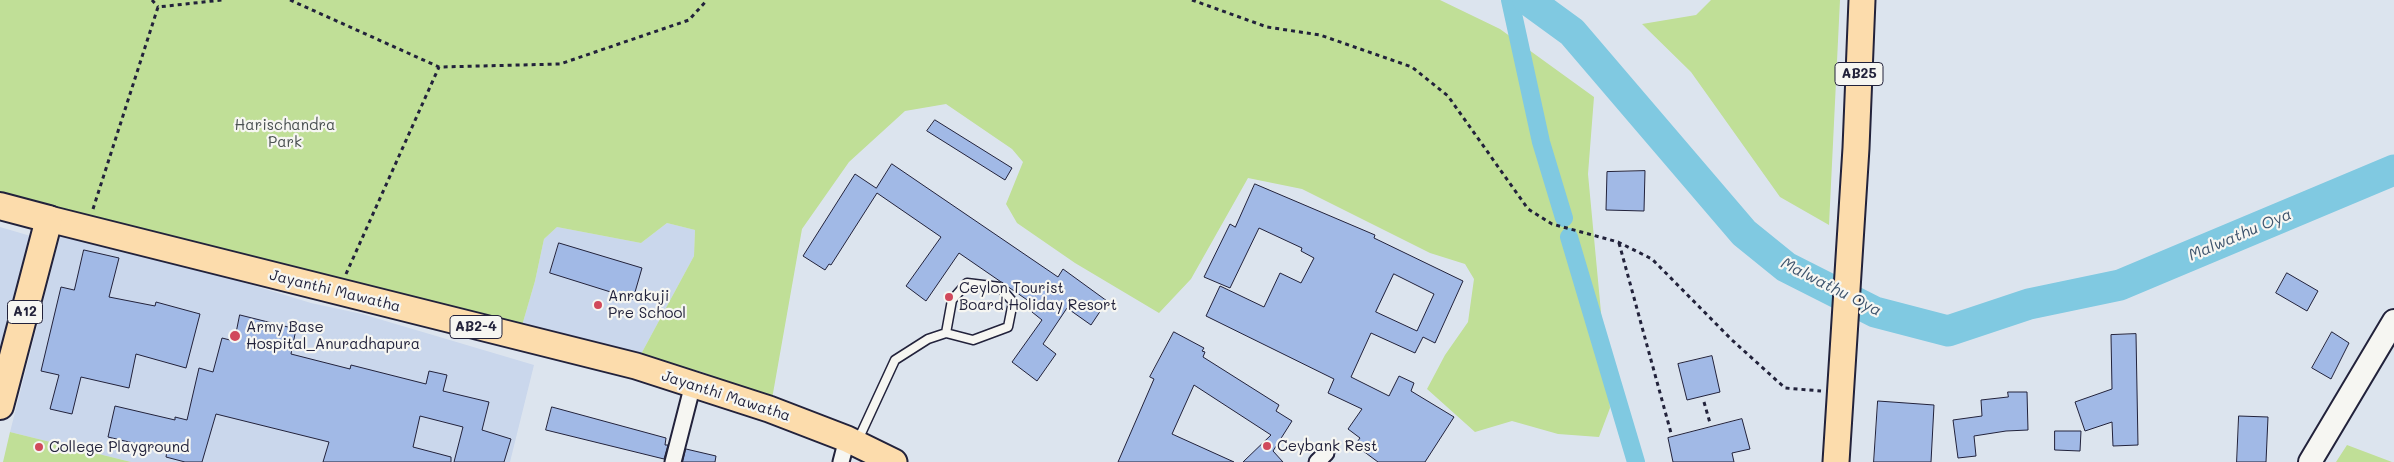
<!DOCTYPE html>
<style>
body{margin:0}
canvas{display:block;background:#dce4ee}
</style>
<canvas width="2394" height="462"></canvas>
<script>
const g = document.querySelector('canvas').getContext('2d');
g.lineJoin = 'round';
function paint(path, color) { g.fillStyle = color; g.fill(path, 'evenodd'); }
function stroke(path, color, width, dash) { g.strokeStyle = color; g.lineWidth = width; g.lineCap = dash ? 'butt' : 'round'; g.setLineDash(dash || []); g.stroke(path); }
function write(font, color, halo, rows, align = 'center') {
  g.font = font + ' Mali,sans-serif'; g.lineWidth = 4.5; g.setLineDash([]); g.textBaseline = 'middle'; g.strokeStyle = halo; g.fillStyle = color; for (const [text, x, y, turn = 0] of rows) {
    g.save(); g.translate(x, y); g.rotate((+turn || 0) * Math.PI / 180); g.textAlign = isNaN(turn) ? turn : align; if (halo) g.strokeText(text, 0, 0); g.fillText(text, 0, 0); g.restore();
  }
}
paint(new Path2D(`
 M667 223 695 230 694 256 640 356 521 329 535 281 544 239 557 227 641 243Z
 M0 227 34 237 0 362Z
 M61 232 117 244 311 303 362 314 534 365 510 462H131L10 432Z`), '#cad7ec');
paint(new Path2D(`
 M0 0H1440L1500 29 1594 97 1588 174 1610 408 1599 437 1558 434 1512 421 1475 432 1427 389 1445 355 1468 322 1474 279 1465 264 1430 253 1302 189 1248 178 1191 279 1159 313 1075 263 1017 223 1006 204 1023 162 1012 149 946 104 905 111 849 162 802 229 772 399 702 372 640 356 694 256 695 230 667 223 641 243 557 227 544 239 535 281 521 329 0 196Z
 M1711 0H1840L1829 225 1780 197 1691 72 1642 24 1696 15Z
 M10 432 131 462H3Z
 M2347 445 2392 462H2336Z`), '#c0df97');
stroke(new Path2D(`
 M1510 0 1541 142 1564 218
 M1569 237 1636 462`), '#80c9e1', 18);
stroke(new Path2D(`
 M1528 0 1572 32 1744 233 1786 267 1875 312 1948 331 2029 304 2120 285 2394 170`), '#80c9e1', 31);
const building = new Path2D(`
 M935 120 1012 168 1005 180 927 131Z
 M892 164 1058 277 1063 269 1107 301 1091 325 1067 308 1043 344 1056 354 1037 381 1012 362 1042 320 1032 312 1036 306 959 253 926 301 906 286 941 237 877 193 831 265 829 264 825 270 803 256 855 174 876 188Z
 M1645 171 1644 211 1606 210 1607 172Z
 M1255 184 1375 235 1374 238 1463 281 1435 343 1423 337 1415 353 1371 333 1351 377 1389 396 1399 376 1414 383 1411 391 1454 417 1425 462H1378L1355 445 1360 438 1348 429 1362 409 1328 393 1334 379 1206 316 1220 286 1264 307 1280 273 1301 283 1314 258 1301 251 1302 248 1259 228 1230 288 1204 277 1230 224 1235 227ZM1394 274 1434 294 1417 331 1376 312Z
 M559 243 642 268 633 299 550 273Z
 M84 250 119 258 109 297 155 306 156 302 200 314 186 368 136 354 129 388 81 377 72 414 50 409 59 375 41 371 61 287 74 290Z
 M2287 273 2318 291 2307 311 2276 293Z
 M240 315 296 329 291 354 350 369 351 365 426 384 429 371 447 375 443 391 489 402 482 430 511 439 504 462H454L463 427 420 416 413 447 451 457V462H323L329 442 216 414 202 462H185L166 457 167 451 108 437 115 406 175 420V417L187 420 199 368 213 372 222 338 234 341Z
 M1174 332 1204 348 1202 351 1205 352 1203 357 1279 405 1276 411 1292 421 1273 451 1283 462H1243L1271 435 1194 385 1172 434 1234 462H1118L1154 379 1150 377Z
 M2332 332 2349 343 2331 379 2312 368Z
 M2136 334 2138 445 2113 446 2112 422 2085 431 2075 402 2112 389 2111 335Z
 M1712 356 1720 392 1687 400 1678 364Z
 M2008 392H2027L2028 430 2006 431 1974 436 1976 456 1958 458 1953 420 1982 416 1981 400 2008 397Z
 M1878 401 1934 405 1931 462H1874Z
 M552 407 666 438 665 445H668L664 459 546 430Z
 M2239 416 2268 417 2266 462H2237Z
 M1742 419 1750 449 1732 453 1734 462H1673L1668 438Z
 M2055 431H2081L2080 451 2055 450Z
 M686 449 716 456 715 462H683Z`);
paint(building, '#a1b9e6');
stroke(building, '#22223b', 1);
const service = new Path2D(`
 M858 440 895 360 928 339 946 333 973 340 1008 327 1013 302 1000 287 967 283 952 300 946 333`);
const minor = new Path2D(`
 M673 462 693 384
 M841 462 847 439
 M1317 462 1326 453`);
const secondary = new Path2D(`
 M2310 462 2394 321`);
const primary = new Path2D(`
 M49 219 636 366 769 409 847 439 894 462
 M1836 462 1856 148 1862 0`);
const trunk = new Path2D(`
 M0 206 49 219 0 406`);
stroke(service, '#22223b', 11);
stroke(minor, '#22223b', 19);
stroke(secondary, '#22223b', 26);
stroke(primary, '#22223b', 29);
stroke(trunk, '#22223b', 30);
stroke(new Path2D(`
 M152 0 158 7
 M290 0 439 67 560 64 689 20 707 0
 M1192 0 1267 27 1320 35 1412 67 1448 96 1528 209 1552 224 1618 242 1652 259 1732 340 1785 388 1821 391
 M93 209 158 7 222 0
 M1619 243 1671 433
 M346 274 439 67
 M1704 402 1710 423`), '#22223b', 3, [4, 4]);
stroke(service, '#f6f6f2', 8);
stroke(minor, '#f6f6f2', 15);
stroke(secondary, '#f6f6f2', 22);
stroke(primary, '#fcdcac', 25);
stroke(trunk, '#fcdcac', 26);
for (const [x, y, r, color] of [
 [949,297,5,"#d1495b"],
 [598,305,5,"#d1495b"],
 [235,336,6,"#d1495b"],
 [1267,446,5,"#d1495b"],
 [39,447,5,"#d1495b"]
]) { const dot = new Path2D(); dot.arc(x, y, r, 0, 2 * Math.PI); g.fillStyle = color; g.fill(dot); stroke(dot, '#f6f6f2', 2); }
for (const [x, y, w] of [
 [1859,74,48],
 [25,312,35],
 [476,327,52]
]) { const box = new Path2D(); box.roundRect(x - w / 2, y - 11.5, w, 23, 4); g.fillStyle = '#f6f6f2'; g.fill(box); stroke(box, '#22223b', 1); }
write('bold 14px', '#22223b', null, [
 ["AB25",1859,74],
 ["A12",25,312],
 ["AB2-4",476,327]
]);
write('15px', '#4a5152', '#f6f6f2', [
 ["Harischandra",285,125],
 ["Park",285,142]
]);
write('15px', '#22223b', '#f6f6f2', [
 ["Ceylon Tourist",959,288],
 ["Board Holiday Resort",959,305],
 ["Anrakuji",608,296],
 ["Pre School",608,313],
 ["Army Base",246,327],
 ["Hospital_Anuradhapura",246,344],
 ["Ceybank Rest",1277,446],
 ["College Playground",49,447]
], 'left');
write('15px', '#22223b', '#f6f6f2', [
 ["Jayanthi Mawatha",335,291,14],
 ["Jayanthi Mawatha",726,396,18]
]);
write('italic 16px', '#3e546d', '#f6f6f2', [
 ["Malwathu Oya",2240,235,-23],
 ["Malwathu Oya",1831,287,27]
]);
</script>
